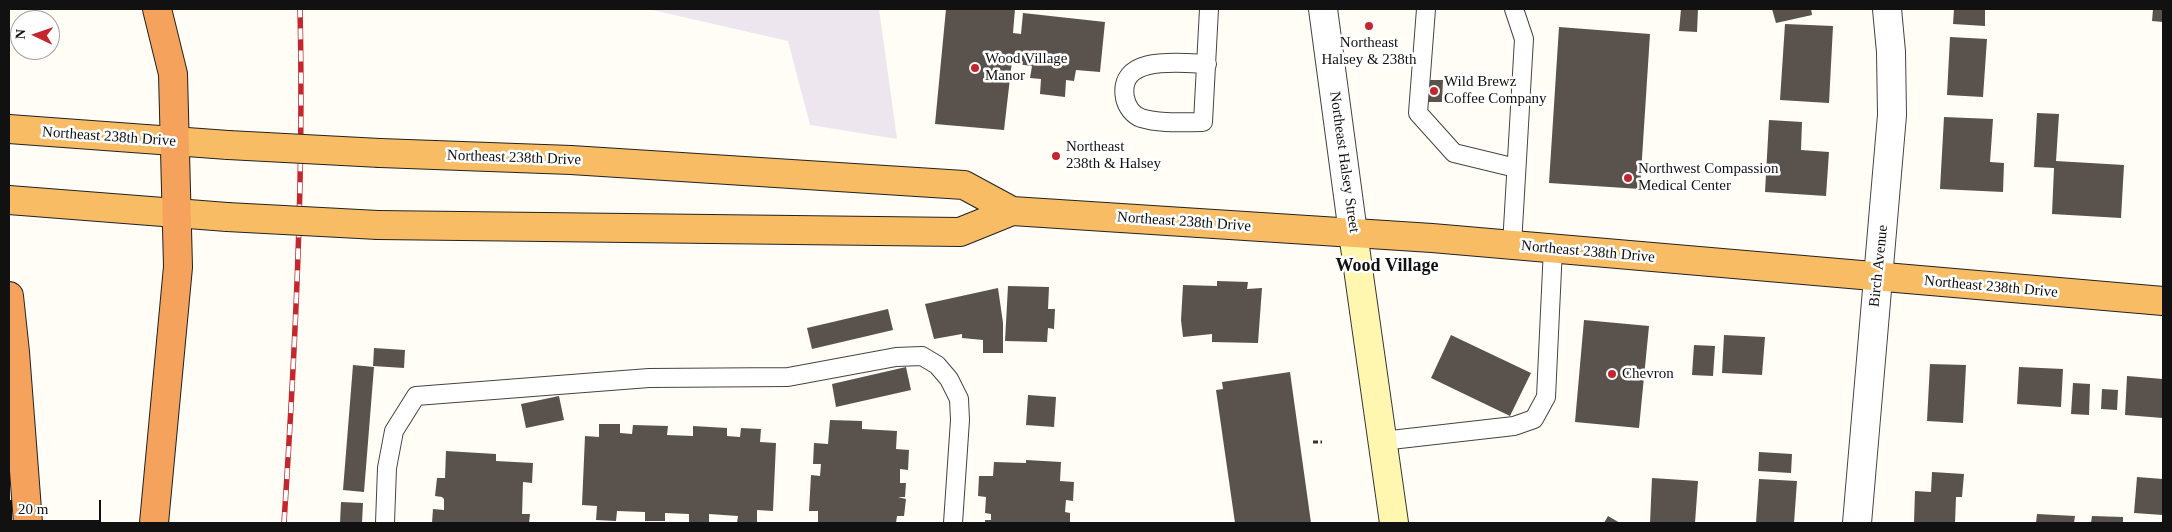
<!DOCTYPE html>
<style>
body{margin:0}
#map{position:relative;width:2172px;height:532px;overflow:hidden;background:#fffdf5;font-family:Georgia,serif}
canvas{display:block}
.frame{position:absolute;inset:0;border:10px solid #111;pointer-events:none}
.north{position:absolute;left:10px;top:10px;width:50px;height:50px;box-sizing:border-box;background:#fff;border:1px solid #a0a0a0;border-radius:50%;rotate:273deg;font-size:14px;font-weight:700;line-height:20px;text-align:center;color:#111}
.north::after{content:'';display:block;margin:auto;width:18px;height:22px;background:#c4262e;clip-path:polygon(50% 0,100% 100%,50% 72%,0 100%)}
.scale{position:absolute;left:10px;top:500px;width:91px;height:22px;box-sizing:border-box;border:2px solid #111;border-top:0;padding-left:6px;font-size:15px;line-height:18px;white-space:nowrap;color:#111;-webkit-text-stroke:4px #fff;paint-order:stroke}
</style>
<div id="map">
<canvas width="2172" height="532"></canvas>
<div class="frame"></div>
<div class="north">N</div>
<div class="scale">20 m</div>
</div>
<script>
const g = document.querySelector('canvas').getContext('2d');
g.lineJoin = 'round';
function paint(path, color) { g.fillStyle = color; g.fill(path, 'evenodd'); }
function stroke(path, color, width, dash) { g.strokeStyle = color; g.lineWidth = width; g.lineCap = dash ? 'butt' : 'round'; g.setLineDash(dash || []); g.stroke(path); }
function write(font, color, halo, rows, align = 'center') {
  g.font = font + ' Georgia,serif'; g.lineWidth = 5; g.setLineDash([]); g.textBaseline = 'middle'; g.strokeStyle = halo; g.fillStyle = color; for (const [text, x, y, turn = 0] of rows) {
    g.save(); g.translate(x, y); g.rotate((+turn || 0) * Math.PI / 180); g.textAlign = isNaN(turn) ? turn : align; if (halo) g.strokeText(text, 0, 0); g.fillText(text, 0, 0); g.restore();
  }
}
paint(new Path2D(`
 M648 9H879L897 139 810 125 788 41Z`), '#eee6ef');
paint(new Path2D(`
 M946 9H1015L1013 33 1021 34 1023 13 1105 22 1100 72 1076 70 1074 81 1066 80 1065 97 1040 94 1041 79 1030 78 1032 66 1016 64 1017 61H1012L1004 130 935 124Z
 M1681 9H1698L1697 32 1679 31Z
 M1772 9H1811L1812 15 1776 23Z
 M1954 9H1985V26L1953 24Z
 M2153 9H2163V22L2152 21Z
 M1785 24 1833 26 1829 103 1780 100Z
 M1559 27 1650 34 1640 189 1549 183Z
 M1950 37 1987 39 1983 97 1947 95Z
 M1427 80H1443L1442 102H1426Z
 M2037 113 2059 114 2056 161 2124 165 2121 218 2052 214 2054 168 2034 167Z
 M1944 117 1993 119 1990 162 2004 163 2003 192 1940 189Z
 M1769 120 1802 122 1801 150 1829 152 1826 196 1765 192Z
 M1217 281 1248 282 1247 289 1262 288 1258 343 1212 342V334L1183 337 1181 320 1183 285 1217 286Z
 M1008 286 1049 287 1048 309H1055L1054 329 1048 328 1047 342 1005 341Z
 M998 288 1003 323V353H983V340L962 338V334L934 339 925 304Z
 M888 309 893 330 812 349 807 328Z
 M1584 320 1649 326 1639 428 1575 422Z
 M1451 335 1531 373 1510 416 1431 378Z
 M1724 335 1765 337 1762 375 1722 373Z
 M1694 345 1715 346 1713 376 1692 375Z
 M374 348 405 350 404 368 373 366Z
 M1930 364 1966 365 1963 423 1927 421Z
 M353 365 374 367 364 492 343 490Z
 M906 367 911 390 836 407 832 384Z
 M2019 367 2063 369 2061 407 2017 404Z
 M1290 372 1311 523H1235L1216 390 1223 389 1222 382Z
 M2127 376 2163 379V418L2125 415Z
 M2073 383 2090 384 2089 415 2071 414Z
 M2102 389 2118 390 2117 410 2101 409Z
 M1028 395 1056 397 1054 427 1026 425Z
 M559 396 564 420 526 428 521 404Z
 M830 420 862 421V429L897 431 896 449 909 450 908 470 900 469V483H906L905 497H898L906 499 904 516H897L896 523H818V511H809L811 475 820 476 821 464H813L814 443 828 444Z
 M599 424H620V433L632 434 633 425 668 426 667 435 693 436V426L727 428V436L740 437 741 428 761 429 760 442 776 443 773 511 757 510V523H737L738 516 709 514V523L689 522V514L665 513V521H645V512L617 511 616 521 596 520 597 506 582 505 585 436 599 437Z
 M446 451 496 454V461L533 463 532 483 523 482 522 514H530L529 523H432L433 509 444 510V499L442 497 435 496 437 478H445Z
 M1759 452 1792 454 1791 473 1758 471Z
 M1026 460 1061 462 1060 481 1074 482 1073 501 1066 500 1065 512 1070 513V523H985V520H991V514L985 513 986 497 978 496 979 476H993L994 462 1026 463Z
 M1932 472 1964 474 1962 497H1956L1955 523H1914L1915 491 1931 492Z
 M2137 477 2163 479V515L2134 513Z
 M1652 478 1698 481 1695 523H1650Z
 M1759 479 1797 481 1794 523H1756Z
 M341 502 363 503 362 523H340Z
 M2037 514 2075 516 2074 523H2036Z
 M1608 516 1620 523H1604Z
 M2092 516 2123 517V523H2091Z`), '#5a524d');
const service = new Path2D(`
 M1426 9 1418 113 1454 153 1516 168
 M1207 64C1181 63 1117 54 1125 98 1127 107 1133 115 1141 118 1160 124 1184 122 1203 122L1209 9
 M1512 245 1524 39 1514 9
 M1382 441 1514 426 1534 419 1546 397 1553 248
 M385 523 387 468 394 431 416 396 649 378 788 377 896 357 922 356 937 365 949 379 959 399 960 420 953 523`);
const minor = new Path2D(`
 M1857 523 1892 115 1891 52 1887 9`);
const tertiary = new Path2D(`
 M1323 9 1353 233`);
const secondary = new Path2D(`
 M1353 233 1394 523`);
const trunk = new Path2D(`
 M9 129 228 145
 M380 153 571 160 964 185 1012 211 1432 238 2163 301
 M9 200 227 217
 M378 225 960 232 1012 211`);
const motorway = new Path2D(`
 M9 296 15 352 28 523
 M154 523 178 267 173 74 157 9`);
stroke(service, '#444', 20);
stroke(minor, '#444', 30);
stroke(tertiary, '#444', 30);
stroke(secondary, '#333', 30);
stroke(trunk, '#222', 30);
stroke(motorway, '#222', 30);
stroke(new Path2D(`
 M1313 442H1322`), '#333', 3, [5, 2.5]);
stroke(service, '#fff', 18);
stroke(minor, '#fff', 28);
stroke(tertiary, '#fff', 28);
stroke(secondary, '#fff6b0', 28);
stroke(trunk, '#f7bc64', 28);
stroke(motorway, '#f5a25d', 28);
const rail = new Path2D(`
 M284 523C295 352 304 180 300 9`);
stroke(rail, '#c4262e', 5.5);
stroke(rail, '#fff', 4, [11]);
const trunkBridge = new Path2D(`
 M228 145 380 153
 M227 217 378 225`);
stroke(trunkBridge, '#222', 30, []);
stroke(trunkBridge, '#f7bc64', 28);
for (const [x, y, r, color] of [
 [1369,26,5,"#c4262e"],
 [975,68,5,"#c4262e"],
 [1434,91,5,"#c4262e"],
 [1056,156,5,"#c4262e"],
 [1628,178,5,"#c4262e"],
 [1612,374,5,"#c4262e"]
]) { const dot = new Path2D(); dot.arc(x, y, r, 0, 2 * Math.PI); g.fillStyle = color; g.fill(dot); stroke(dot, '#fff', 2); }
write('15px', '#111', '#fff', [
 ["Northeast",1369,43,"center"],
 ["Halsey & 238th",1369,60,"center"],
 ["Wood Village",985,59],
 ["Manor",985,76],
 ["Wild Brewz",1444,82],
 ["Coffee Company",1444,99],
 ["Northeast",1066,147],
 ["238th & Halsey",1066,164],
 ["Northwest Compassion",1638,169],
 ["Medical Center",1638,186],
 ["Chevron",1622,374]
], 'left');
write('15px', '#111', '#fff', [
 ["Northeast 238th Drive",109,137,4],
 ["Northeast 238th Drive",514,158,2],
 ["Northeast Halsey Street",1344,162,82],
 ["Northeast 238th Drive",1184,222,4],
 ["Northeast 238th Drive",1588,252,5],
 ["Birch Avenue",1879,266,-84],
 ["Northeast 238th Drive",1991,287,5]
]);
write('bold 18px', '#111', '#fff', [
 ["Wood Village",1387,266]
]);
</script>
